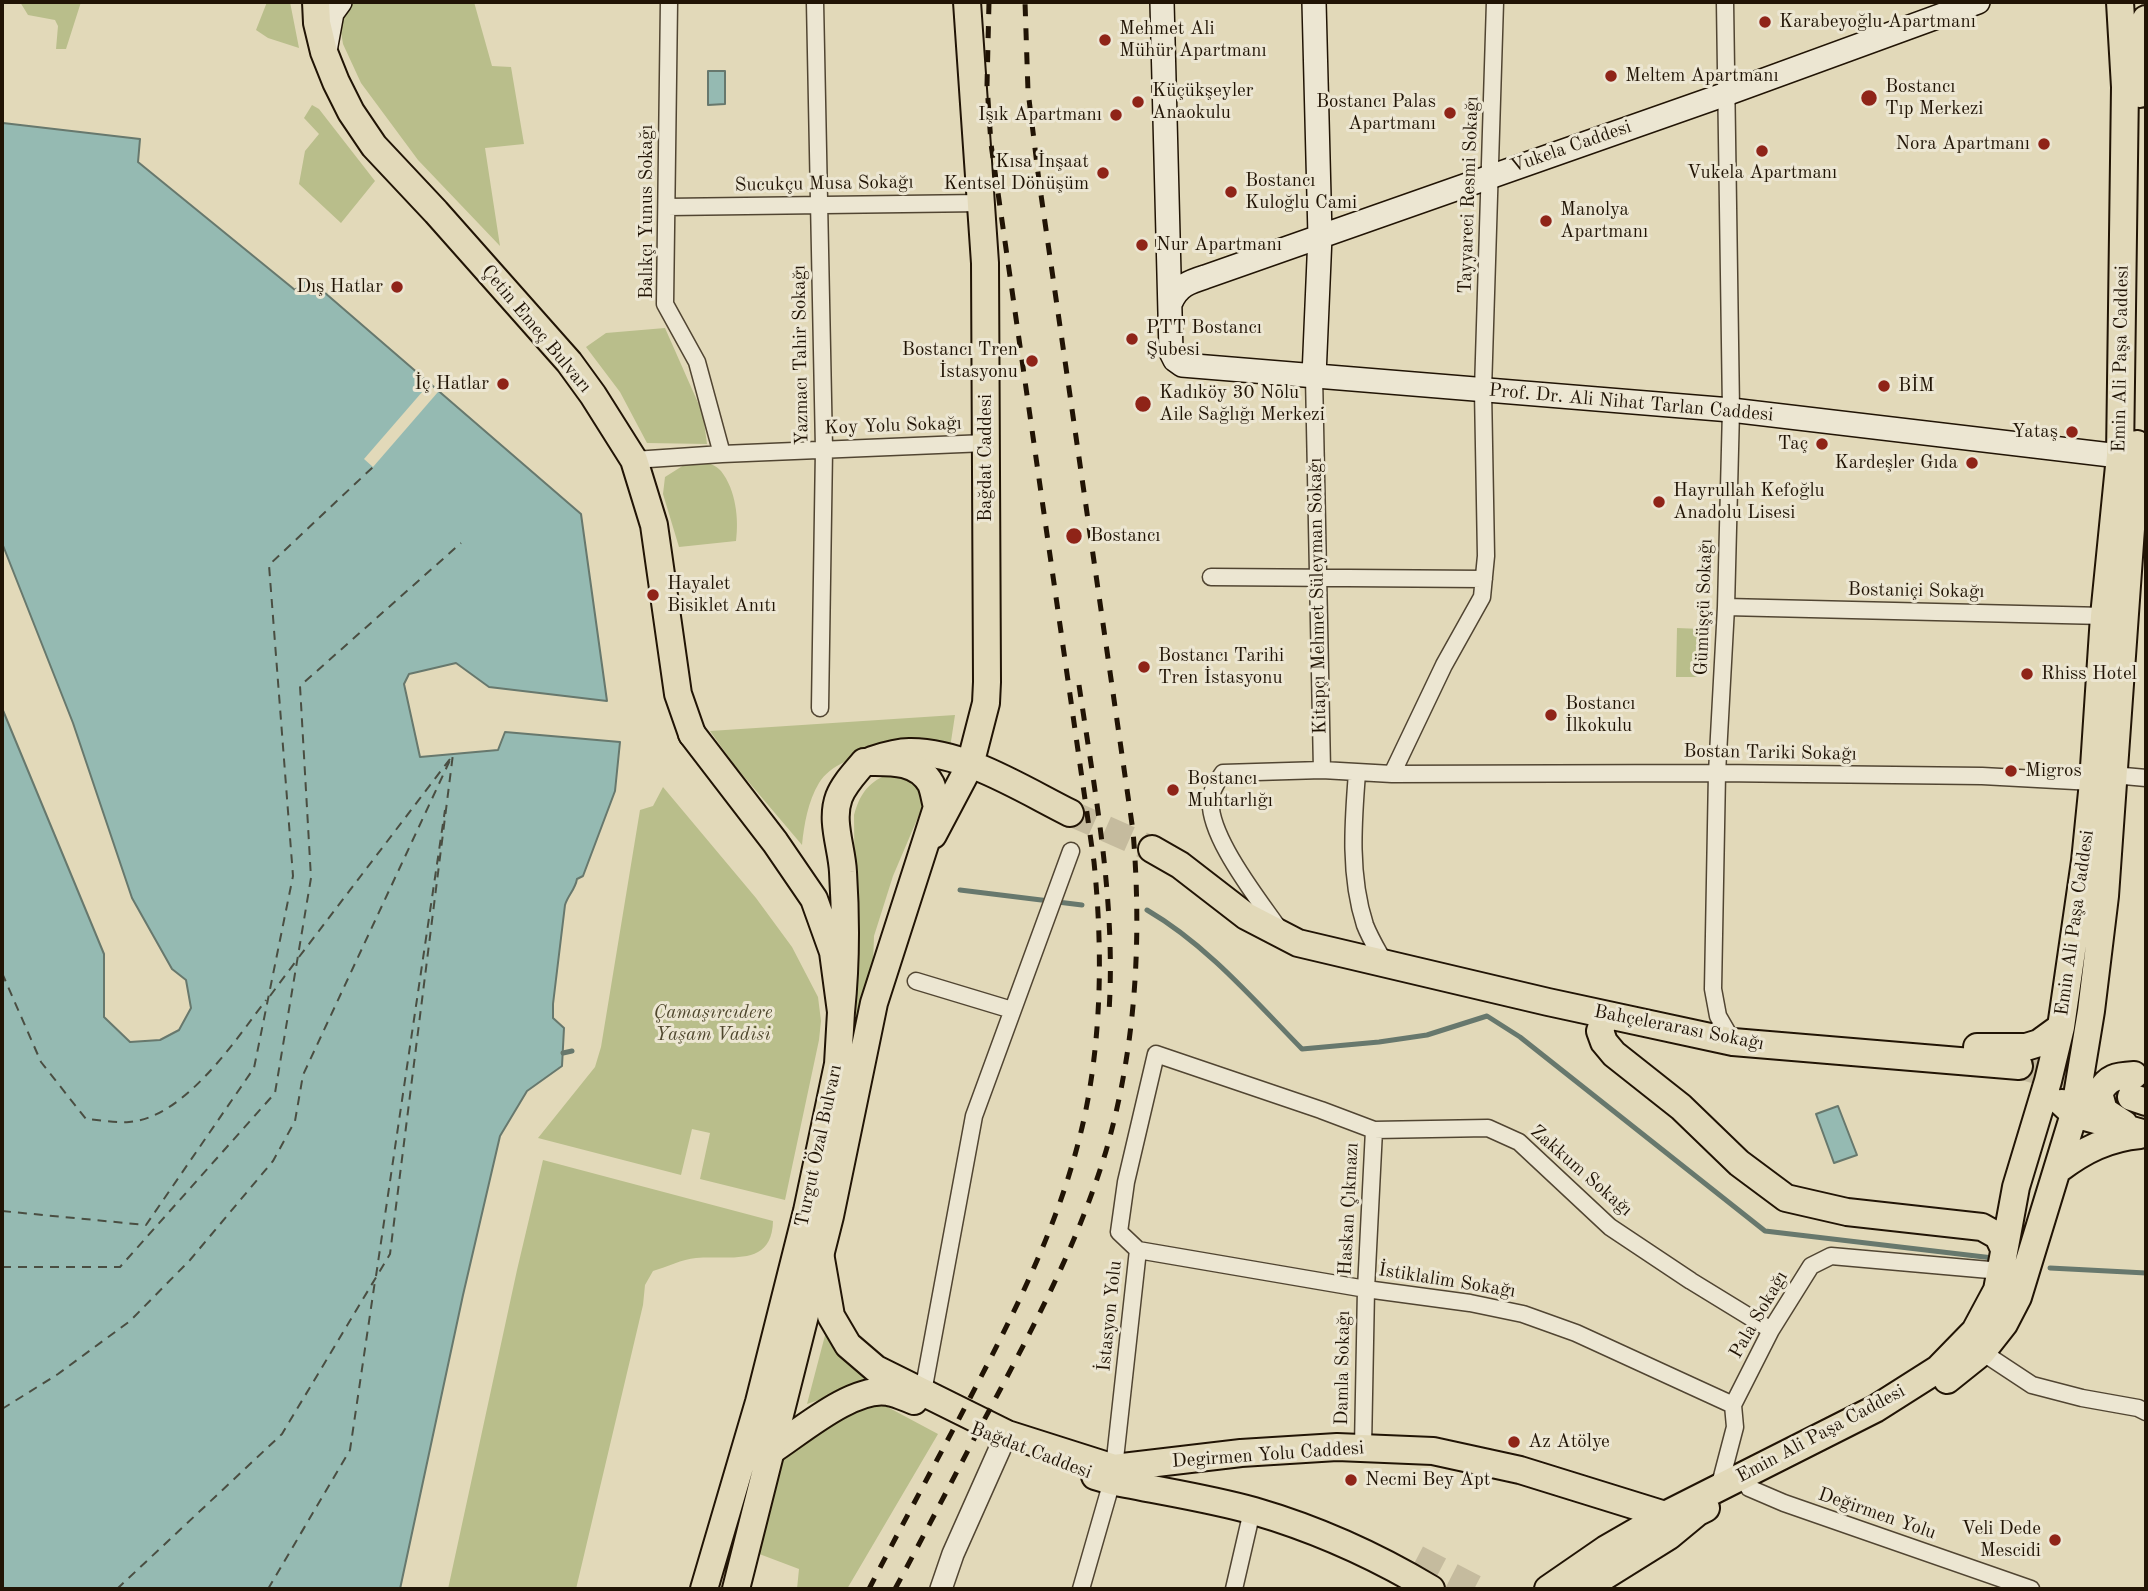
<!DOCTYPE html>
<meta charset="utf-8">
<style>
body{margin:0}
#map{position:relative;width:2148px;height:1591px;overflow:hidden;background:#e2d9b9;font-family:"Old Standard TT",serif}
canvas{display:block}
.frame{position:absolute;inset:0;border:4px solid #211405;pointer-events:none}
</style>
<div id="map">
<canvas width="2148" height="1591"></canvas>
<div class="frame"></div>
</div>
<script>
const g = document.querySelector('canvas').getContext('2d');
g.lineJoin = 'round';
function paint(path, color) { g.fillStyle = color; g.fill(path, 'evenodd'); }
function stroke(path, color, width, dash) { g.strokeStyle = color; g.lineWidth = width; g.lineCap = dash ? 'butt' : 'round'; g.setLineDash(dash || []); g.stroke(path); }
function write(font, color, halo, rows, align = 'center') {
  g.font = font + ' "Old Standard TT",serif'; g.lineWidth = 6; g.setLineDash([]); g.textBaseline = 'middle'; g.strokeStyle = halo; g.fillStyle = color; for (const [text, x, y, turn = 0] of rows) {
    g.save(); g.translate(x, y); g.rotate((+turn || 0) * Math.PI / 180); g.textAlign = isNaN(turn) ? turn : align; if (halo) g.strokeText(text, 0, 0); g.fillText(text, 0, 0); g.restore();
  }
}
paint(new Path2D(`
 M20 2H81L66 49H56L58 26 55 20 28 15Z
 M267 2H290L299 48 268 38 256 30Z
 M347 2H474L492 66 511 67 524 144 485 148 500 246 418 160 361 83 343 44 338 13Z
 M312 105 319 109 375 181 341 223 299 184 305 151 319 134 304 118Z
 M665 328 703 414 707 444 647 443 620 392 586 347 606 333Z
 M701 461C708 463 716 465 721 471 736 490 739 519 736 541L679 547 663 494 665 477 684 465Z
 M1677 628 1701 629 1700 677H1676Z
 M955 715 950 748C911 751 843 746 819 783 808 801 804 825 802 845L735 766 710 731Z
 M897 772H905L927 796 893 876 874 936 873 964 856 1033 854 815C861 790 872 778 897 772Z
 M663 787 756 898 792 947 818 997 821 1021 819 1040 785 1200 700 1179 710 1133 692 1129 681 1175 538 1138 595 1067 601 1047 640 810 653 806Z
 M543 1160 773 1221C772 1268 729 1255 696 1258 682 1259 667 1267 653 1271L645 1285 643 1305 576 1589H448L517 1270Z
 M828 1324 875 1381 807 1404Z
 M880 1403 938 1434 847 1589H797L799 1569 754 1552 781 1455 853 1405Z`), '#b9be8b');
const water = new Path2D(`
 M708 71H725V104L708 105Z
 M3 123 140 139 138 162 295 290 307 279 317 286 581 514 607 701 489 687 456 663 409 674 404 684 420 757 498 750 505 732 620 742 615 791 583 876 577 879C575 890 568 895 565 905L553 1004V1018L564 1028 562 1066 527 1091 500 1136 463 1295 400 1589H2V708L104 954V1017L130 1042 160 1040 179 1030 191 1008 186 980 172 969 132 898 73 723 2 543Z
 M1838 1106 1857 1155 1834 1163 1816 1114Z`);
paint(water, '#95bab2');
stroke(water, '#67786d', 2);
paint(new Path2D(`
 M429 384 438 392 373 467 364 459Z`), '#e2d9b9');
stroke(new Path2D(`
 M960 890 1082 905
 M1147 910C1207 945 1254 1000 1302 1049L1379 1042 1427 1035 1487 1016 1520 1037 1765 1231 1993 1258
 M563 1053 572 1051
 M2050 1268 2146 1273`), '#67786d', 5);
stroke(new Path2D(`
 M299 957 453 755
 M2 973 41 1062 86 1119C100 1120 116 1123 129 1122 184 1118 235 1041 266 1000
 M270 996 296 961
 M2 1211 146 1225 254 1068 293 876 269 565 373 467
 M2 1267H120L275 1093 311 878 300 686 461 543
 M376 1276 445 810
 M2 1409 58 1374 130 1321 190 1260 273 1161 295 1121 303 1075 451 758
 M117 1589 282 1434 390 1254 453 754
 M268 1589 350 1450 375 1281`), '#4a4e42', 2, [9, 7]);
stroke(new Path2D(`
 M1070 813 1152 849
 M2019 1066 2131 1097
 M1417 1558 1477 1589`), '#c5bb9e', 26, [26, 13]);
const minor = new Path2D(`
 M669 2 665 304 697 362 722 454
 M815 2 824 449 820 708
 M1725 2 1731 410 1726 607 1717 773 1713 989 1718 1016 1733 1042
 M667 207 982 203
 M1314 376 1322 770
 M634 460 722 454 986 443
 M1211 577 1484 579
 M1726 607 2104 616
 M1357 773C1353 823 1349 876 1365 925 1370 938 1378 951 1385 964
 M1392 774 1717 773 1982 776 2093 782 2113 775 2146 778
 M1279 929C1259 900 1201 828 1212 793 1214 786 1219 779 1223 773L1322 770 1392 774 1444 665 1482 597 1486 556 1483 390 1495 2
 M916 981 1012 1010
 M1138 1250 1119 1232 1126 1182 1156 1054 1321 1110 1374 1130 1488 1128 1519 1142 1610 1227 1691 1281 1771 1330
 M1138 1250 1366 1289 1470 1303 1523 1314 1576 1333 1733 1405
 M1982 1352 2032 1385 2082 1398 2138 1408 2146 1412
 M923 1392 974 1116 1071 851
 M1363 1447 1366 1289 1374 1130
 M1114 1468 1138 1250
 M1719 1488 1735 1427 1733 1405 1771 1330 1811 1266 1831 1256 2001 1271
 M1749 1488 1784 1503 2031 1589
 M1081 1589 1112 1481
 M1234 1589 1252 1511`);
const tertiary = new Path2D(`
 M941 1589 953 1554 1002 1444`);
const secondary = new Path2D(`
 M1162 2 1171 352 1175 360 1182 365 1731 410 2136 458
 M325 51 332 13 340 2
 M1171 302C1178 286 1189 282 1205 277L1726 94 1978 2
 M1314 376 1320 236 1314 2`);
const primary = new Path2D(`
 M316 2 317 23 324 52 336 82 351 112 374 146 436 212 569 362 593 395 634 460 654 525 678 694 692 734
 M2140 94 2142 38 2146 19
 M872 760C884 756 897 752 909 752 963 751 1022 789 1070 813
 M933 835 970 765 986 703 987 682 985 263 967 2
 M1152 849 1180 865 1246 916 1298 943 1548 1002 1733 1042 2019 1066
 M1610 1016 1603 1022 1600 1031 1604 1042 1614 1054 1681 1107 1739 1163 1786 1198 1847 1212 1982 1227 1998 1236 2004 1249
 M1977 1047H2026L2039 1043 2061 1027
 M2131 1097 2146 1102
 M2062 1103 2074 1114 2146 1134
 M2124 1124 2104 1111 2099 1093C2108 1077 2116 1076 2134 1075
 M2059 1169C2084 1150 2108 1138 2140 1135
 M820 1253 831 1316 848 1345 876 1369 1007 1434 1114 1468 1241 1453 1337 1447 1433 1451 1520 1470 1665 1515
 M1947 1380 1982 1352 2004 1324 2018 1297 2074 1114 2091 1011 2105 896 2137 444
 M772 1450C800 1432 853 1386 888 1392 896 1393 906 1398 914 1401
 M1095 1476 1112 1481C1159 1491 1208 1498 1254 1511 1316 1529 1376 1556 1431 1589
 M1548 1589 1606 1549 1665 1515 1875 1409 1938 1369 1975 1331 1997 1290 2016 1187 2048 1081 2061 1027 2085 861 2093 782 2104 616 2120 456 2125 87 2120 2
 M1584 1589 1669 1536 1698 1512 1706 1508`);
const trunk = new Path2D(`
 M692 734 775 842 814 899 833 952 841 1012 838 1064 807 1211 759 1402 704 1589
 M736 1589 830 1216 874 1003 937 807C935 800 934 791 931 784 917 759 888 762 864 762 855 773 844 784 839 797 830 821 842 848 843 872 846 919 846 965 841 1012`);
stroke(minor, '#514532', 19);
stroke(tertiary, '#514532', 24);
stroke(secondary, '#211405', 26);
stroke(primary, '#211405', 30);
stroke(trunk, '#211405', 30);
stroke(minor, '#ece6d2', 16);
stroke(tertiary, '#ece6d2', 21);
stroke(secondary, '#ece6d2', 23);
stroke(primary, '#e2d9b9', 26);
stroke(trunk, '#e2d9b9', 26);
stroke(new Path2D(`
 M1079 685C1095 793 1116 902 1109 1012
 M869 1589C902 1525 936 1462 970 1398 1020 1302 1068 1207 1088 1099 1102 1020 1102 942 1094 862L991 144 987 85 989 2
 M895 1589C928 1528 959 1467 991 1407 1035 1324 1079 1241 1106 1151 1136 1047 1142 939 1133 831L1039 181 1028 91 1025 2`), '#211405', 5, [12, 12]);
for (const [x, y, r, color] of [
 [1765,22,7,"#8f2418"],
 [1105,40,7,"#8f2418"],
 [1611,76,7,"#8f2418"],
 [1869,98,9,"#8f2418"],
 [1138,102,7,"#8f2418"],
 [1450,113,7,"#8f2418"],
 [1116,115,7,"#8f2418"],
 [2044,144,7,"#8f2418"],
 [1762,151,7,"#8f2418"],
 [1103,173,7,"#8f2418"],
 [1231,192,7,"#8f2418"],
 [1546,221,7,"#8f2418"],
 [1142,245,7,"#8f2418"],
 [397,287,7,"#8f2418"],
 [1132,339,7,"#8f2418"],
 [1032,361,7,"#8f2418"],
 [503,384,7,"#8f2418"],
 [1884,386,7,"#8f2418"],
 [1143,404,9,"#8f2418"],
 [2072,432,7,"#8f2418"],
 [1822,444,7,"#8f2418"],
 [1972,463,7,"#8f2418"],
 [1659,502,7,"#8f2418"],
 [1074,536,9,"#8f2418"],
 [653,595,7,"#8f2418"],
 [1144,667,7,"#8f2418"],
 [2027,674,7,"#8f2418"],
 [1551,715,7,"#8f2418"],
 [2011,771,7,"#8f2418"],
 [1173,790,7,"#8f2418"],
 [1514,1442,7,"#8f2418"],
 [1351,1480,7,"#8f2418"],
 [2055,1540,7,"#8f2418"]
]) { const dot = new Path2D(); dot.arc(x, y, r, 0, 2 * Math.PI); g.fillStyle = color; g.fill(dot); stroke(dot, '#ece6d2', 2.5); }
write('19px', '#211405', '#ece6d2', [
 ["Karabeyoğlu Apartmanı",1779,22],
 ["Mehmet Ali",1119,29],
 ["Mühür Apartmanı",1119,51],
 ["Meltem Apartmanı",1625,76],
 ["Bostancı",1885,87],
 ["Tıp Merkezi",1885,109],
 ["Küçükşeyler",1152,91],
 ["Anaokulu",1152,113],
 ["Bostancı Palas",1436,102,"right"],
 ["Apartmanı",1436,124,"right"],
 ["Işık Apartmanı",1102,115,"right"],
 ["Nora Apartmanı",2030,144,"right"],
 ["Kısa İnşaat",1089,162,"right"],
 ["Kentsel Dönüşüm",1089,184,"right"],
 ["Vukela Apartmanı",1762,173,"center"],
 ["Bostancı",1245,181],
 ["Kuloğlu Cami",1245,203],
 ["Manolya",1560,210],
 ["Apartmanı",1560,232],
 ["Nur Apartmanı",1156,245],
 ["Dış Hatlar",383,287,"right"],
 ["PTT Bostancı",1146,328],
 ["Şubesi",1146,350],
 ["Bostancı Tren",1018,350,"right"],
 ["İstasyonu",1018,372,"right"],
 ["İç Hatlar",489,384,"right"],
 ["BİM",1898,386],
 ["Kadıköy 30 Nolu",1159,393],
 ["Aile Sağlığı Merkezi",1159,415],
 ["Yataş",2058,432,"right"],
 ["Taç",1808,444,"right"],
 ["Kardeşler Gıda",1958,463,"right"],
 ["Hayrullah Kefoğlu",1673,491],
 ["Anadolu Lisesi",1673,513],
 ["Bostancı",1090,536],
 ["Hayalet",667,584],
 ["Bisiklet Anıtı",667,606],
 ["Bostancı Tarihi",1158,656],
 ["Tren İstasyonu",1158,678],
 ["Rhiss Hotel",2041,674],
 ["Bostancı",1565,704],
 ["İlkokulu",1565,726],
 ["Migros",2025,771],
 ["Bostancı",1187,779],
 ["Muhtarlığı",1187,801],
 ["Az Atölye",1528,1442],
 ["Necmi Bey Apt",1365,1480],
 ["Veli Dede",2041,1529,"right"],
 ["Mescidi",2041,1551,"right"]
], 'left');
write('19px', '#211405', '#ece6d2', [
 ["Vukela Caddesi",1571,147,-19],
 ["Sucukçu Musa Sokağı",824,184,-1],
 ["Tayyareci Resmi Sokağı",1469,195,-88],
 ["Balıkçı Yunus Sokağı",647,212,-90],
 ["Çetin Emeç Bulvarı",536,329,50],
 ["Yazmacı Tahir Sokağı",801,355,-91],
 ["Emin Ali Paşa Caddesi",2121,359,-89],
 ["Prof. Dr. Ali Nihat Tarlan Caddesi",1631,403,5],
 ["Koy Yolu Sokağı",893,426,-2],
 ["Bağdat Caddesi",986,458,-90],
 ["Bostaniçi Sokağı",1916,591,1],
 ["Kitapçı Mehmet Süleyman Sokağı",1318,596,-91],
 ["Gümüşçü Sokağı",1704,607,-88],
 ["Bostan Tariki Sokağı",1770,753,1],
 ["Emin Ali Paşa Caddesi",2075,923,-82],
 ["Bahçelerarası Sokağı",1679,1028,11],
 ["Turgut Özal Bulvarı",819,1146,-78],
 ["Zakkum Sokağı",1581,1171,41],
 ["Haskan Çıkmazı",1349,1209,-87],
 ["İstiklalim Sokağı",1447,1281,9],
 ["Pala Sokağı",1759,1315,-60],
 ["İstasyon Yolu",1110,1316,-84],
 ["Damla Sokağı",1343,1368,-89],
 ["Emin Ali Paşa Caddesi",1821,1434,-28],
 ["Bağdat Caddesi",1031,1451,21],
 ["Degirmen Yolu Caddesi",1268,1455,-4],
 ["Değirmen Yolu",1877,1514,19]
]);
write('italic 19px', '#4f472d', '#ece6d2', [
 ["Çamaşırcıdere",713,1013],
 ["Yaşam Vadisi",713,1035]
]);
</script>
